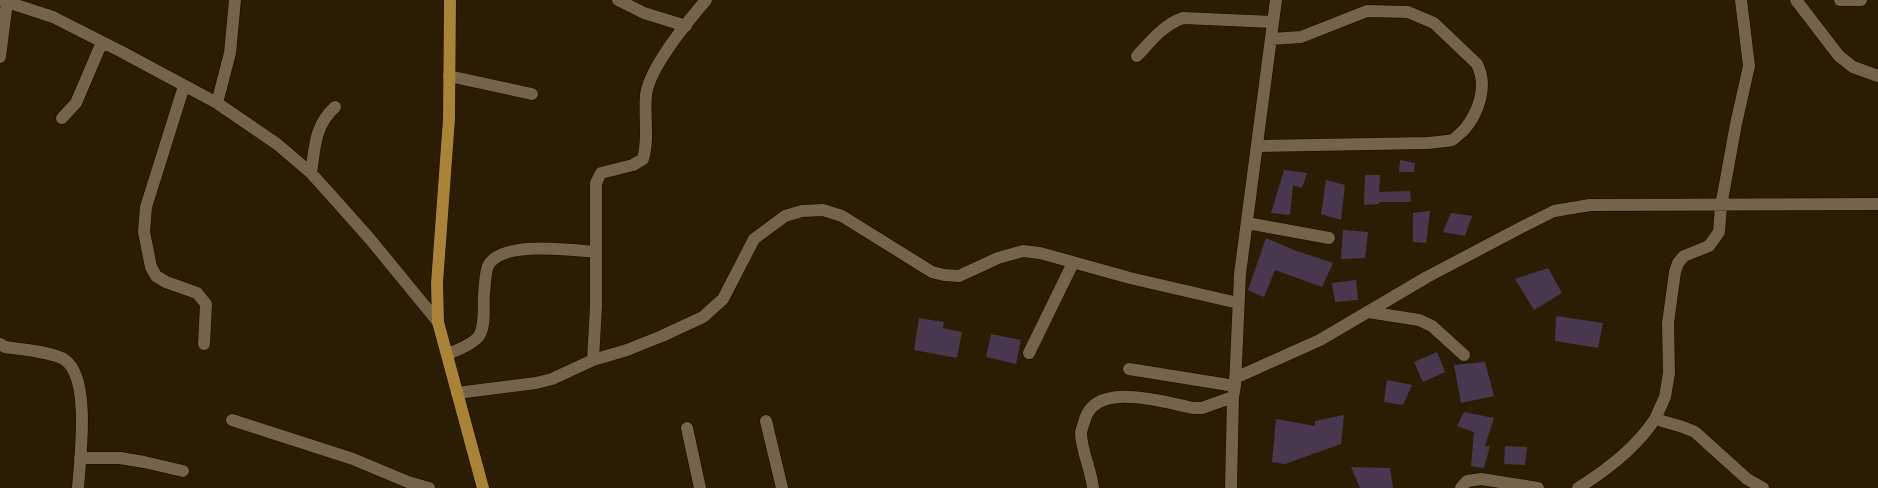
<!DOCTYPE html>
<style>
body{margin:0}
canvas{display:block;background:#2b1d03}
</style>
<canvas width="1878" height="488"></canvas>
<script>
const g = document.querySelector('canvas').getContext('2d');
g.lineJoin = 'round';
function paint(path, color) { g.fillStyle = color; g.fill(path, 'evenodd'); }
function stroke(path, color, width, dash) { g.strokeStyle = color; g.lineWidth = width; g.lineCap = dash ? 'butt' : 'round'; g.setLineDash(dash || []); g.stroke(path); }
paint(new Path2D(`
 M1400 160 1415 163 1414 172H1399Z
 M1284 170 1307 173 1302 188 1293 185 1290 215 1271 213Z
 M1365 175H1380L1379 192 1410 191 1411 202H1379V204L1364 205Z
 M1326 180 1345 185 1341 220 1321 214Z
 M1430 211 1426 243 1413 242V213Z
 M1451 213 1472 216 1465 236 1443 232Z
 M1343 230 1368 232 1365 258 1341 259Z
 M1266 238 1294 250 1333 263 1322 287 1275 270 1264 297 1248 290Z
 M1548 268 1562 293 1534 310 1515 279Z
 M1356 280 1358 300 1335 302 1332 283Z
 M1556 316 1603 323 1598 348 1555 341Z
 M919 318 944 322 943 328 962 332 957 358 914 350Z
 M991 334 1021 340 1016 364 986 357Z
 M1437 352 1445 372 1423 382 1414 362Z
 M1485 362 1494 396 1461 403 1454 365Z
 M1387 380 1412 385 1403 405 1384 402Z
 M1464 412 1494 418 1485 446H1490L1484 468 1471 466 1474 432 1457 426Z
 M1344 415 1341 444 1285 464 1272 462 1276 419 1315 426V421Z
 M1505 446 1527 447 1525 465 1504 464Z
 M1351 467 1390 468 1393 488H1360Z`), '#49374f');
const minor = new Path2D(`
 M1 0 53 17 122 52 217 103 277 144 311 173 329 193 370 239 438 322
 M618 0 644 13 686 26
 M1796 0 1839 56 1853 67 1878 76
 M1840 0H1861
 M1137 56C1151 41 1163 25 1183 18L1273 22
 M0 57 7 2
 M449 76 532 94
 M184 86 146 207 144 232 151 267 156 276 166 282 197 293 206 304 204 344
 M217 103 230 53 235 0
 M62 118 76 103 102 42
 M1258 146 1427 143C1435 142 1444 142 1452 140 1456 138 1460 133 1464 130 1479 112 1488 86 1477 64L1434 23 1408 12 1367 11 1301 37 1272 39
 M311 173C315 148 314 126 335 107
 M1247 223 1329 238
 M1368 312 1419 320 1432 326 1464 355
 M0 344 5 347C20 349 54 352 65 360 91 378 80 459 78 488
 M1029 353 1073 263
 M448 354C457 350 473 344 479 336 486 325 483 306 484 294 485 286 485 273 488 266 501 240 571 250 596 252
 M593 360 596 306V183L601 173 633 165 643 159C649 139 644 116 646 95 649 68 688 21 706 0
 M1129 369 1235 386
 M1235 378 1320 340 1427 277 1522 227 1554 211 1590 205 1878 204
 M457 393 536 383 552 379 593 360 627 350 662 336 703 317 723 299 754 239 785 216 802 211 823 210 842 216 932 272 944 275 959 276 998 258 1023 251 1040 253 1130 278 1238 303
 M1655 419 1665 397 1669 373 1668 323 1675 272 1678 263 1684 256 1709 246 1719 232 1721 206 1736 124 1749 66 1741 0
 M232 420 353 459 408 482 429 488
 M766 421 782 488
 M687 428 700 488
 M80 458H120L144 462 183 471
 M1093 488C1091 469 1082 453 1081 434 1081 429 1084 424 1085 419 1097 380 1166 403 1194 408H1202L1233 397
 M1231 488 1233 397 1235 386 1240 274 1276 0
 M1461 488 1467 481 1481 479 1538 488
 M1578 488C1607 470 1636 448 1655 419L1683 427 1695 432 1747 479 1763 488`);
const major = new Path2D(`
 M450 0 449 119 437 283 438 322 483 488`);
stroke(minor, '#130600', 13);
stroke(major, '#130600', 13);
stroke(minor, '#756449', 12);
stroke(major, '#aa8336', 12);
</script>
